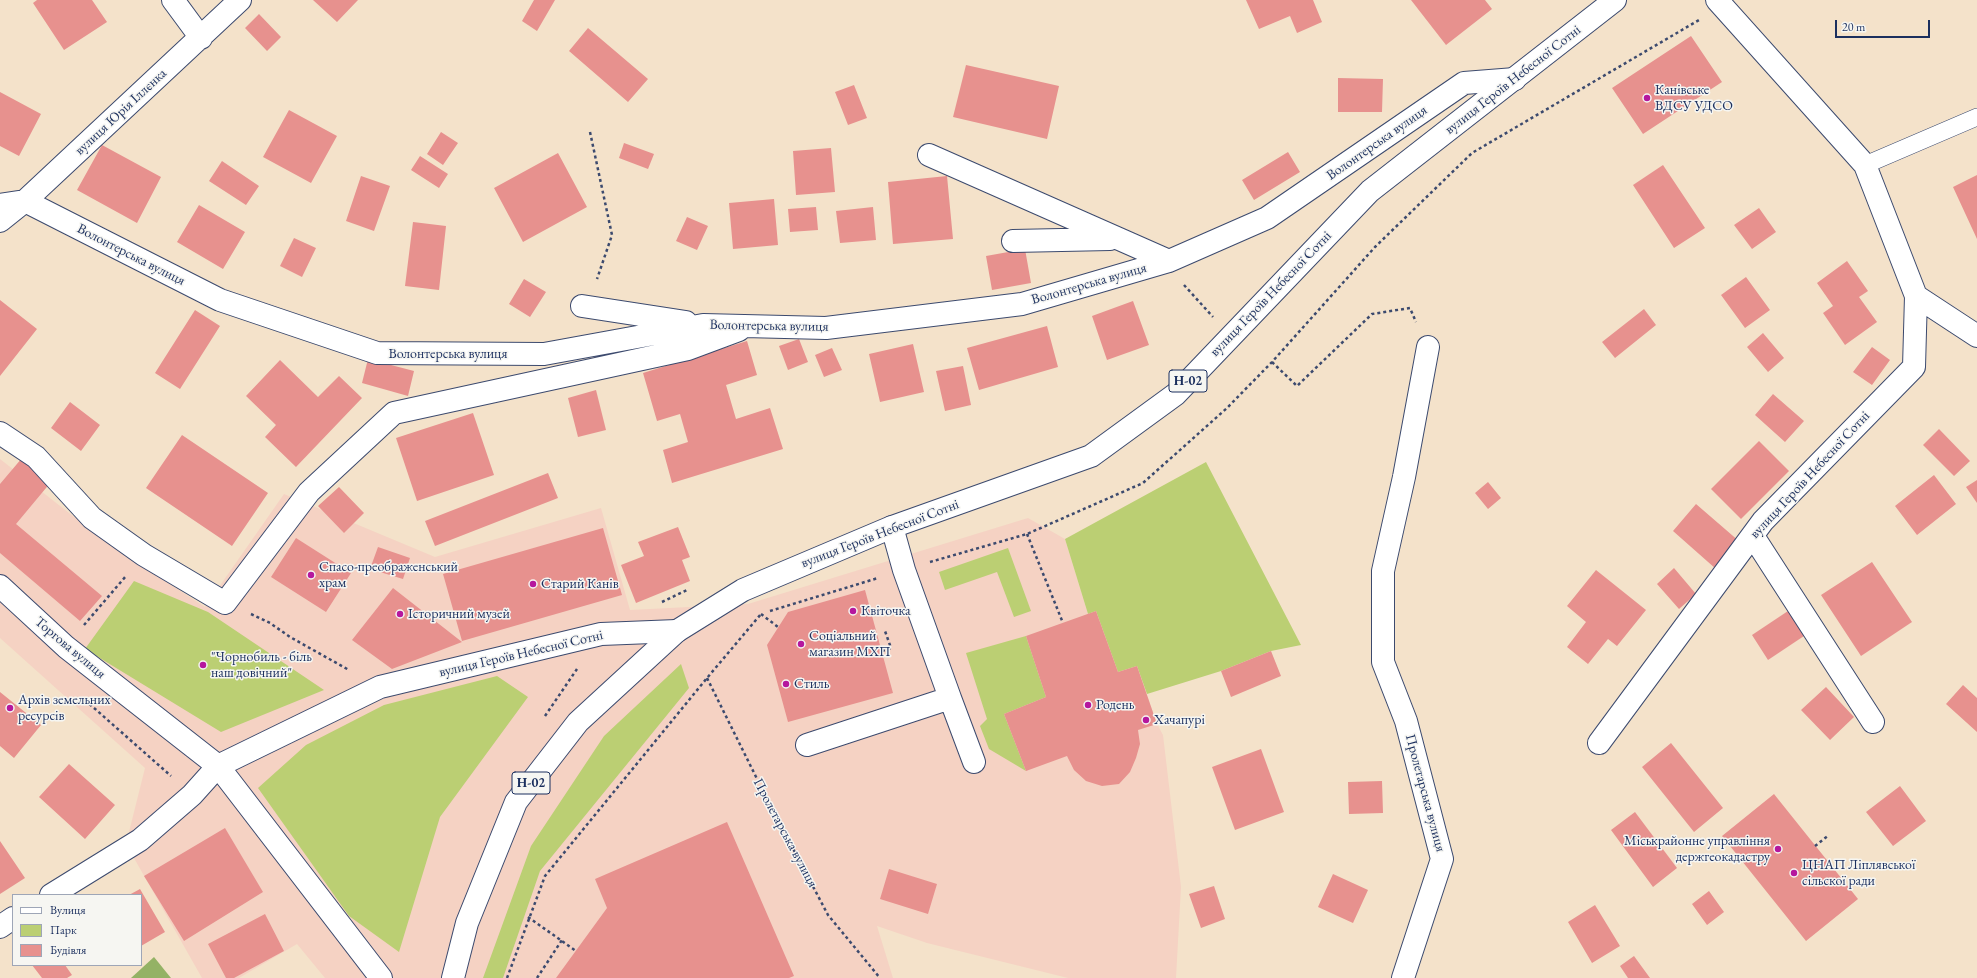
<!DOCTYPE html>
<meta charset="utf-8">
<style>
body{margin:0}
#map{position:relative;width:1977px;height:978px;overflow:hidden;background:#f4e2ca;font-family:"EB Garamond",serif}
canvas{display:block}
.legend{position:absolute;left:12px;top:894px;width:130px;height:72px;box-sizing:border-box;background:#f6f6f2;border:1px solid #9ea6b7;margin:0;padding:5px 7px;list-style:none;font-size:12px;color:#1b2f5e}
.legend li{display:flex;align-items:center;gap:8px;height:20px}
.legend b{width:20px;border:1px solid #9ea6b7}
.scale{position:absolute;left:1835px;top:20px;width:95px;height:18px;box-sizing:border-box;border:2px solid #1b2f5e;border-top:0;padding-left:5px;font-size:12px;line-height:14px;white-space:nowrap;color:#1b2f5e;-webkit-text-stroke:3px #f6f6f2;paint-order:stroke}
</style>
<div id="map">
<canvas width="1977" height="978"></canvas>
<ul class="legend">
<li><b style="height:5px;background:#fff"></b>Вулиця</li>
<li><b style="height:11px;background:#bbcf73"></b>Парк</li>
<li><b style="height:11px;background:#e7918e"></b>Будівля</li>
</ul>
<div class="scale">20 m</div>
</div>
<script>
const g = document.querySelector('canvas').getContext('2d');
g.lineJoin = 'round';
function paint(path, color) { g.fillStyle = color; g.fill(path, 'evenodd'); }
function stroke(path, color, width, dash) { g.strokeStyle = color; g.lineWidth = width; g.lineCap = dash ? 'butt' : 'round'; g.setLineDash(dash || []); g.stroke(path); }
function write(font, color, halo, rows, align = 'center') {
  g.font = font + ' "EB Garamond",serif'; g.lineWidth = 3; g.setLineDash([]); g.textBaseline = 'middle'; g.strokeStyle = halo; g.fillStyle = color; for (const [text, x, y, turn = 0] of rows) {
    g.save(); g.translate(x, y); g.rotate((+turn || 0) * Math.PI / 180); g.textAlign = isNaN(turn) ? turn : align; if (halo) g.strokeText(text, 0, 0); g.fillText(text, 0, 0); g.restore();
  }
}
paint(new Path2D(`
 M0 459 110 545 205 607 284 494 435 557 601 508 630 610 748 604 1028 518 1065 539 1088 614 1096 611 1118 672 1137 666 1157 724 1163 735 1181 887 1176 978H1068L927 943 877 926 893 978H325L297 944 239 978H202L126 844 145 768 0 638Z`), '#f5d2c3');
paint(new Path2D(`
 M1206 462 1301 645 1271 651 1221 671 1147 694 1137 666 1118 672 1096 611 1088 614 1065 539Z
 M1008 548 1031 611 1014 617 997 572 945 590 939 572Z
 M134 581 208 612 324 690 221 732 85 649Z
 M1026 636 1046 697 1004 714 1026 771 989 749 980 726 987 719 966 653Z
 M681 664 689 688 540 871 503 978H483L531 846 604 736Z
 M497 676 528 697 440 817 399 952 349 916 258 788 306 745 384 705Z`), '#bbcf73');
paint(new Path2D(`
 M154 957 171 978H131Z`), '#94b265');
paint(new Path2D(`
 M37 0H92L107 22 64 50 33 3Z
 M313 0H358L337 22Z
 M534 0H555L537 31 522 21Z
 M1246 0H1313L1322 22 1297 33 1290 16 1259 29Z
 M1411 0H1485L1492 9 1446 45Z
 M259 14 281 37 267 51 245 28Z
 M588 28 648 79 628 102 569 51Z
 M1691 36 1722 82 1643 134 1612 88Z
 M966 65 1059 86 1047 139 953 117Z
 M1338 78 1383 79 1382 112H1338Z
 M854 85 867 118 848 125 835 92Z
 M0 92 41 114 19 156 0 146Z
 M289 110 337 136 311 183 263 157Z
 M441 132 458 143 443 165 427 154Z
 M624 143 654 154 648 169 619 158Z
 M102 145 161 177 137 223 77 190Z
 M831 148 835 192 796 195 793 151Z
 M1288 152 1300 172 1254 200 1242 180Z
 M558 153 587 207 523 242 494 188Z
 M420 156 448 174 439 188 411 170Z
 M222 161 259 186 246 205 209 181Z
 M1663 165 1705 228 1674 248 1633 185Z
 M1977 175V239L1953 187Z
 M361 176 390 186 374 231 346 221Z
 M947 176 953 239 893 244 888 182Z
 M774 199 778 245 733 249 729 203Z
 M199 205 245 232 223 269 177 242Z
 M816 207 818 230 790 232 788 209Z
 M873 207 876 240 840 243 836 211Z
 M1759 208 1776 232 1752 249 1734 225Z
 M687 217 708 226 697 250 676 241Z
 M413 222 446 226 439 290 405 286Z
 M294 238 316 248 302 277 280 266Z
 M1025 249 1031 283 992 290 986 256Z
 M1847 261 1868 291 1859 297 1877 322 1845 345 1823 313 1833 306 1817 283Z
 M1746 277 1770 310 1745 328 1721 295Z
 M524 279 546 292 530 317 509 304Z
 M0 300 37 329 0 376Z
 M1133 301 1149 345 1107 360 1092 316Z
 M1644 309 1656 325 1615 358 1602 342Z
 M195 310 220 326 180 389 155 373Z
 M1047 326 1058 367 979 390 967 348Z
 M1763 333 1784 358 1768 372 1747 347Z
 M799 339 808 362 788 370 779 346Z
 M747 341 757 375 726 385 736 419 770 408 783 449 672 483 663 450 688 442 680 414 657 421 643 373Z
 M913 344 924 392 880 402 869 354Z
 M1872 347 1890 360 1872 385 1853 372Z
 M832 348 842 370 824 377 815 355Z
 M368 359 414 371 408 396 362 383Z
 M280 360 318 397 339 376 362 398 296 467 265 437 276 425 246 396Z
 M963 366 971 405 945 411 936 371Z
 M596 390 606 430 578 437 568 398Z
 M1773 394 1804 421 1785 442 1755 415Z
 M70 402 100 425 81 451 51 428Z
 M473 413 494 475 417 501 396 438Z
 M1939 429 1970 461 1954 476 1923 445Z
 M182 435 268 493 232 546 146 488Z
 M1759 441 1789 471 1741 519 1711 489Z
 M22 458 51 482 16 524 102 596 80 621 0 553V484Z
 M548 473 558 498 435 546 425 521Z
 M1934 475 1956 504 1917 535 1895 506Z
 M1977 480V503L1966 487Z
 M1488 482 1501 498 1488 509 1475 493Z
 M339 487 364 513 344 533 318 506Z
 M1696 504 1740 542 1716 569 1673 531Z
 M678 527 690 557 682 560 690 581 636 603 621 565 644 556 638 542Z
 M603 528 622 595 462 641 443 574Z
 M296 538 351 573 326 612 271 577Z
 M378 547 410 558 403 579 370 569Z
 M1872 562 1912 622 1861 656 1821 595Z
 M1674 568 1696 594 1679 609 1657 584Z
 M1596 570 1646 610 1617 646 1608 639 1588 664 1567 647 1586 622 1567 606Z
 M393 588 462 642 392 669 352 640Z
 M865 590 893 693 788 722 767 645 788 612Z
 M1791 609 1807 634 1768 660 1752 635Z
 M1096 611 1118 672 1137 666 1157 724 1138 730 1140 744 1136 758 1130 772 1119 784 1102 786 1086 781 1074 770 1067 756 1026 771 1004 714 1046 697 1026 636Z
 M1271 651 1281 676 1231 697 1221 671Z
 M1963 685 1977 698V732L1946 704Z
 M1826 687 1854 717 1830 740 1801 710Z
 M0 692 41 725 14 758 0 746Z
 M1671 743 1723 808 1694 832 1642 767Z
 M1261 749 1284 812 1235 830 1212 767Z
 M69 764 115 805 85 839 39 797Z
 M1382 781 1383 813 1349 814 1348 782Z
 M1900 786 1926 821 1893 846 1866 812Z
 M1774 794 1858 899 1806 941 1722 836Z
 M1635 812 1677 868 1653 887 1611 830Z
 M727 822 794 976 789 978H556L607 908 595 879Z
 M225 828 263 892 184 941 144 876Z
 M0 841 25 878 0 894Z
 M889 869 937 884 928 914 880 899Z
 M1333 874 1368 890 1353 923 1318 907Z
 M1214 886 1225 919 1201 928 1189 894Z
 M140 889 165 932 141 946V895H129Z
 M1709 891 1724 912 1707 925 1692 904Z
 M1595 905 1620 946 1592 963 1568 922Z
 M265 914 284 951 234 978H226L208 944Z
 M1634 956 1650 978H1628L1620 966Z
 M32 965H65L72 975 67 978H42Z`), '#e7918e');
const lane = new Path2D(`
 M1865 165 1977 117`);
const street = new Path2D(`
 M173 0 201 38
 M929 155 1169 261
 M0 205 25 201 220 300 377 353 544 354 703 325 826 328 1022 304 1169 261 1267 218 1464 83 1515 79
 M0 221 25 201 240 0
 M1013 241 1110 239
 M1916 296 1977 336
 M582 306 686 322
 M0 433 36 457 92 518 144 555 225 603 309 492 394 413 688 349 739 330
 M1753 536 1873 722
 M0 586 66 647 218 766 381 978
 M950 698 974 762
 M1599 743 1763 521 1914 367 1916 296 1865 165 1717 0
 M807 745 950 698 904 570 892 527
 M51 895 140 840 192 795 218 766 380 687 601 634 677 631
 M0 927 13 918
 M1403 978 1442 859 1406 721 1383 662V571L1404 477 1428 347`);
const primary = new Path2D(`
 M453 978 467 923 516 802 578 722 677 631 743 590 892 527 1091 456 1176 394 1370 191 1615 0`);
stroke(lane, '#3c4a6e', 18);
stroke(street, '#3c4a6e', 24);
stroke(primary, '#3c4a6e', 24);
stroke(new Path2D(`
 M590 132 612 235 597 279
 M1184 285 1213 317
 M1272 362 1297 386 1372 314 1410 308 1416 322
 M1027 534 1063 623
 M930 562 1027 534 1143 483 1227 408 1272 362 1375 247 1472 153 1699 20
 M662 602 689 589
 M770 611 878 578
 M251 614 270 623 290 637 349 670
 M761 614 778 627
 M84 625 126 576
 M882 651 891 648 885 631
 M707 678 768 801 828 915 880 978
 M85 700 171 776
 M545 716 577 669
 M1815 846 1829 835
 M528 917 576 951
 M507 978 545 876 707 678 761 614
 M537 978 562 940`), '#3c4a6e', 2.5, [3, 3]);
stroke(lane, '#fff', 17);
stroke(street, '#fff', 22);
stroke(primary, '#fff', 22);
for (const [x, y, r, color] of [
 [1647,98,4,"#b5179e"],
 [311,575,4,"#b5179e"],
 [533,584,4,"#b5179e"],
 [853,611,4,"#b5179e"],
 [400,614,4,"#b5179e"],
 [801,644,4,"#b5179e"],
 [203,665,4,"#b5179e"],
 [786,684,4,"#b5179e"],
 [1088,705,4,"#b5179e"],
 [10,708,4,"#b5179e"],
 [1146,720,4,"#b5179e"],
 [1778,849,4,"#b5179e"],
 [1794,873,4,"#b5179e"]
]) { const dot = new Path2D(); dot.arc(x, y, r, 0, 2 * Math.PI); g.fillStyle = color; g.fill(dot); stroke(dot, '#f6f6f2', 1.5); }
for (const [x, y, w] of [
 [1188,381,38],
 [531,783,38]
]) { const box = new Path2D(); box.roundRect(x - w / 2, y - 11, w, 22, 3); g.fillStyle = '#f6f6f2'; g.fill(box); stroke(box, '#1b2f5e', 1); }
write('bold 13px', '#1b2f5e', null, [
 ["Н-02",1188,381],
 ["Н-02",531,783]
]);
write('14px', '#1b2f5e', '#f6f6f2', [
 ["вулиця Героїв Небесної Сотні",1513,80,-38],
 ["вулиця Юрія Іллєнка",121,112,-43],
 ["Волонтерська вулиця",1377,143,-35],
 ["Волонтерська вулиця",131,255,27],
 ["Волонтерська вулиця",1089,284,-16],
 ["вулиця Героїв Небесної Сотні",1271,294,-46],
 ["Волонтерська вулиця",769,326,1],
 ["Волонтерська вулиця",448,354],
 ["вулиця Героїв Небесної Сотні",1810,475,-47],
 ["вулиця Героїв Небесної Сотні",880,534,-21],
 ["Торгова вулиця",70,648,40],
 ["вулиця Героїв Небесної Сотні",521,654,-13],
 ["Пролетарська вулиця",1425,793,75],
 ["Пролетарська вулиця",785,833,62]
]);
write('14px', '#1b2f5e', '#f6f6f2', [
 ["Канівське",1655,90],
 ["ВДСУ УДСО",1655,106],
 ["Спасо-преображенський",319,567],
 ["храм",319,583],
 ["Старий Канів",541,584],
 ["Квіточка",861,611],
 ["Історичний музей",408,614],
 ["Соціальний",809,636],
 ["магазин МХП",809,652],
 ["\"Чорнобиль - біль",211,657],
 ["наш довічний\"",211,673],
 ["Стиль",794,684],
 ["Архів земельних",18,700],
 ["ресурсів",18,716],
 ["Родень",1096,705],
 ["Хачапурі",1154,720],
 ["Міськрайонне управління",1770,841,"right"],
 ["держгеокадастру",1770,857,"right"],
 ["ЦНАП Ліплявської",1802,865],
 ["сільскої ради",1802,881]
], 'left');
</script>
